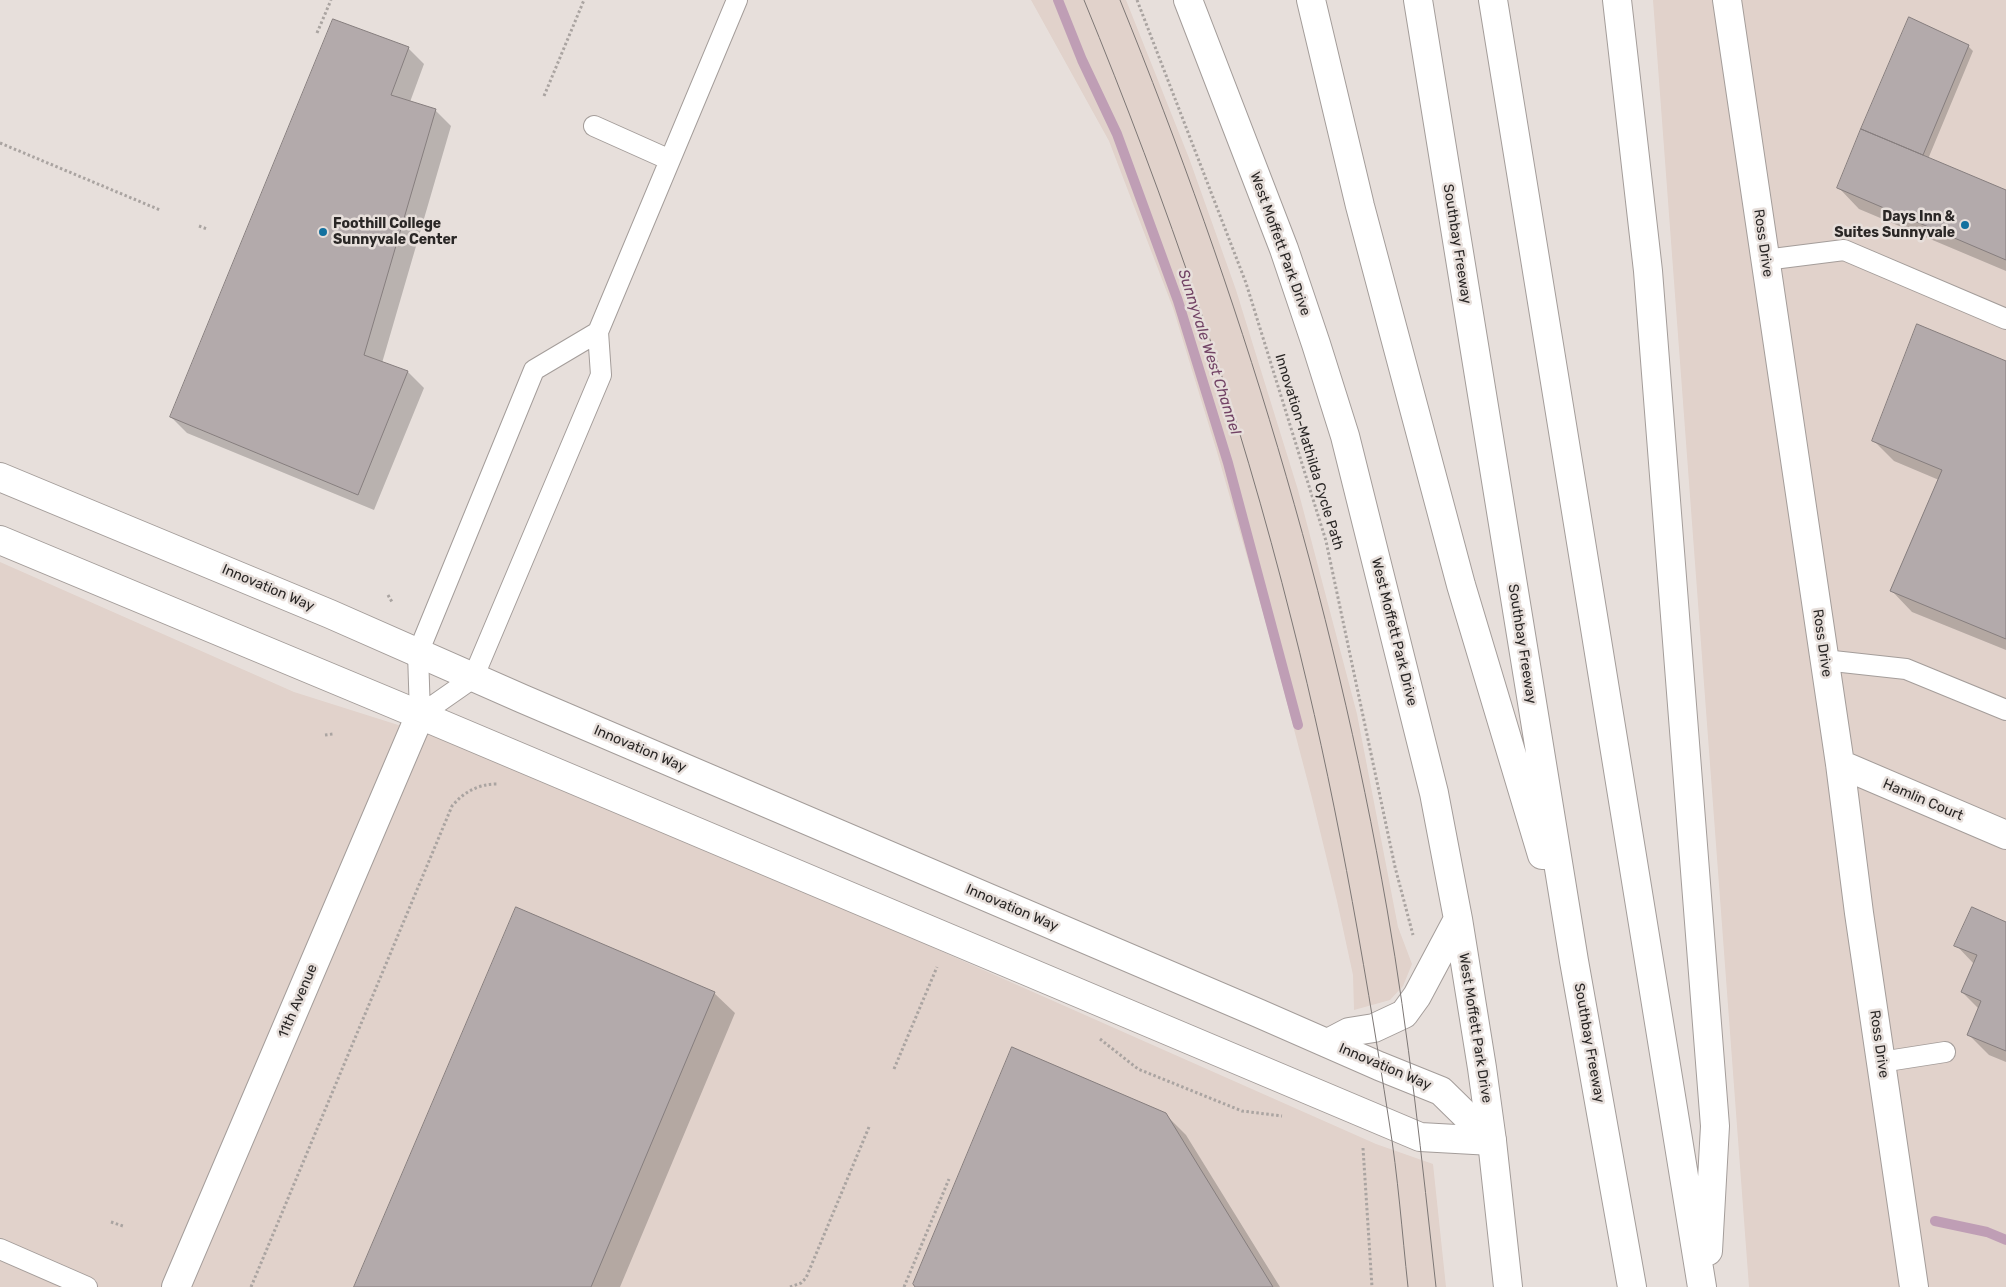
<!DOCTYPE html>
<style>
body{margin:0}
canvas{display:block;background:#e7dfdb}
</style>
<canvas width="2006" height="1287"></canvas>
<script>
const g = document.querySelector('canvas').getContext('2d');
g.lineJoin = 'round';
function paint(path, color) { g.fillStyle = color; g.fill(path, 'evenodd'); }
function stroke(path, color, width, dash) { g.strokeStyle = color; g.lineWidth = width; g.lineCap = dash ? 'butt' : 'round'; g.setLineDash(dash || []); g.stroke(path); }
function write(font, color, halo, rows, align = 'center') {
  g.font = font + ' Rubik,sans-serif'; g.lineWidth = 5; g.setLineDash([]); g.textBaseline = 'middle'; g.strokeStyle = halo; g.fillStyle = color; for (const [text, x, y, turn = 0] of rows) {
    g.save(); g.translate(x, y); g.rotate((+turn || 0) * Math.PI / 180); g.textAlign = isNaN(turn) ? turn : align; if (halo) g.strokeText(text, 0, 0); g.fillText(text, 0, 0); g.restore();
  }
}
paint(new Path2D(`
 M1031 0H1126L1189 158 1236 290 1298 490 1357 714 1398 927 1412 964 1403 986 1390 1000 1354 1010 1353 975 1337 901 1312 798 1268 630 1217 452 1173 308 1109 141Z
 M1653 0H2006V1287H1749Z
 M0 562 294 692 512 761 1376 1144 1433 1164 1446 1287H0Z`), '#e1d2cb');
paint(new Path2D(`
 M1968 46 1973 51 1928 159 2006 192V271L1859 209 1839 188 1863 130Z
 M408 48 424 64 410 102 435 110 451 126 382 363 408 372 424 388 374 510 187 433 171 417Z
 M2006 362V650L1912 612 1892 591 1939 480 1894 461 1873 440Z
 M2006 923V1062L1989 1055 1968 1034 1979 1009 1962 992 1974 964 1956 945Z
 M714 993 735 1013 620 1287H356Z
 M1165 1114 1186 1135 1280 1287H916Z`), '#0003');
stroke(new Path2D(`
 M1058 0 1082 60 1117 134 1178 301 1228 463 1298 725
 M1935 1221 1987 1232 2006 1240`), '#bf9eb5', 10);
const building = new Path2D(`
 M1909 17 1969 45 1923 155 1861 129Z
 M333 19 409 47 391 95 436 109 364 355 408 371 358 495 170 417Z
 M1861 129 2006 190V260L1837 188Z
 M1917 324 2006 361V639L1890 591 1942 470 1872 441Z
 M516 907 715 992 591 1287H354Z
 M1972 907 2006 922V1051L1967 1035 1981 1001 1961 992 1977 955 1954 946Z
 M1012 1047 1166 1113 1273 1287H915L913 1284Z`);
paint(building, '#b3aaab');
stroke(building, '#867e7e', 1);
const lane = new Path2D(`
 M594 126 670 160
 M1765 260 1844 250 2006 319
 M1824 660 1906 669 2006 710
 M420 715 473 678 601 375 598 332 737 0
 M420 715 418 653 534 370 598 332
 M1881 1062 1945 1052
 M0 1249 87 1287`);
const street = new Path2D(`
 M1727 0 1840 764 1859 913 1914 1287
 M0 477 330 614 523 699 1258 1013 1379 1066 1441 1091 1492 1141
 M0 540 420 715 1420 1137 1492 1141
 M1840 764 2006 835
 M176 1287 420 715`);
const secondary = new Path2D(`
 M1188 0 1284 249 1316 344 1345 436 1434 793 1458 919 1482 1068 1492 1141 1508 1287
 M1328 1043 1349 1032 1374 1028 1404 1014 1417 996 1458 919`);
const highway = new Path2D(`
 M1311 0 1360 206 1461 585 1542 855
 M1418 0 1574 961 1632 1287
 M1493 0 1702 1287
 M1617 0 1648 271 1715 1126 1708 1251`);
stroke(lane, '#a49d9a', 22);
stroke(street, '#a49d9a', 30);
stroke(secondary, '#a49d9a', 30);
stroke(highway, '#a49d9a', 30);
stroke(new Path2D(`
 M1137 0 1246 283 1326 541 1395 867 1413 935
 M317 33 331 0
 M544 96 584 0
 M0 143 160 210
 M199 226 207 229
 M388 595 392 602
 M325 735 333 734
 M1100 1039 1138 1069 1242 1111 1282 1116
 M894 1069 937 967
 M1363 1148 1372 1287
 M111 1222 123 1226
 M251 1287 452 806C464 792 478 784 497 784
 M790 1287 801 1283 806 1278 869 1127
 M904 1287 949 1179`), '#aaa4a1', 3, [2.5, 2.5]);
stroke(lane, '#fff', 20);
stroke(street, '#fff', 28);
stroke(secondary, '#fff', 28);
stroke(highway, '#fff', 28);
stroke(new Path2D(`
 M1084 0C1167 202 1239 410 1292 622 1334 786 1363 954 1389 1121 1398 1176 1402 1232 1408 1287
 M1120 0C1239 293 1333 598 1387 909 1409 1035 1422 1161 1436 1287`), '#7d7775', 1);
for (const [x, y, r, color] of [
 [1965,225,5,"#13719f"],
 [323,232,5,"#13719f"]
]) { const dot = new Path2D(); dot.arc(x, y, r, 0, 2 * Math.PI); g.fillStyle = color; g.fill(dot); stroke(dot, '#e7dfdb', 2); }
write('bold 14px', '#2a2726', '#e7dfdb', [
 ["Days Inn &",1955,217],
 ["Suites Sunnyvale",1955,233],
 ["Foothill College",333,224,"left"],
 ["Sunnyvale Center",333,240,"left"]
], 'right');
write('14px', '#2a2726', '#e7dfdb', [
 ["Ross Drive",1763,243,82],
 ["West Moffett Park Drive",1280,244,70],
 ["Southbay Freeway",1457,244,81],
 ["Innovation-Mathilda Cycle Path",1309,452,73],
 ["Innovation Way",268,588,23],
 ["West Moffett Park Drive",1394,632,76],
 ["Ross Drive",1822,643,82],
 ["Southbay Freeway",1522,644,81],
 ["Innovation Way",640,749,23],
 ["Hamlin Court",1923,800,23],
 ["Innovation Way",1012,908,23],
 ["11th Avenue",298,1001,-67],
 ["West Moffett Park Drive",1475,1028,81],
 ["Southbay Freeway",1589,1043,80],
 ["Ross Drive",1879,1044,82],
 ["Innovation Way",1385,1067,23]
]);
write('italic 15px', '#724365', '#e7dfdb', [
 ["Sunnyvale West Channel",1209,352,72]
]);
</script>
